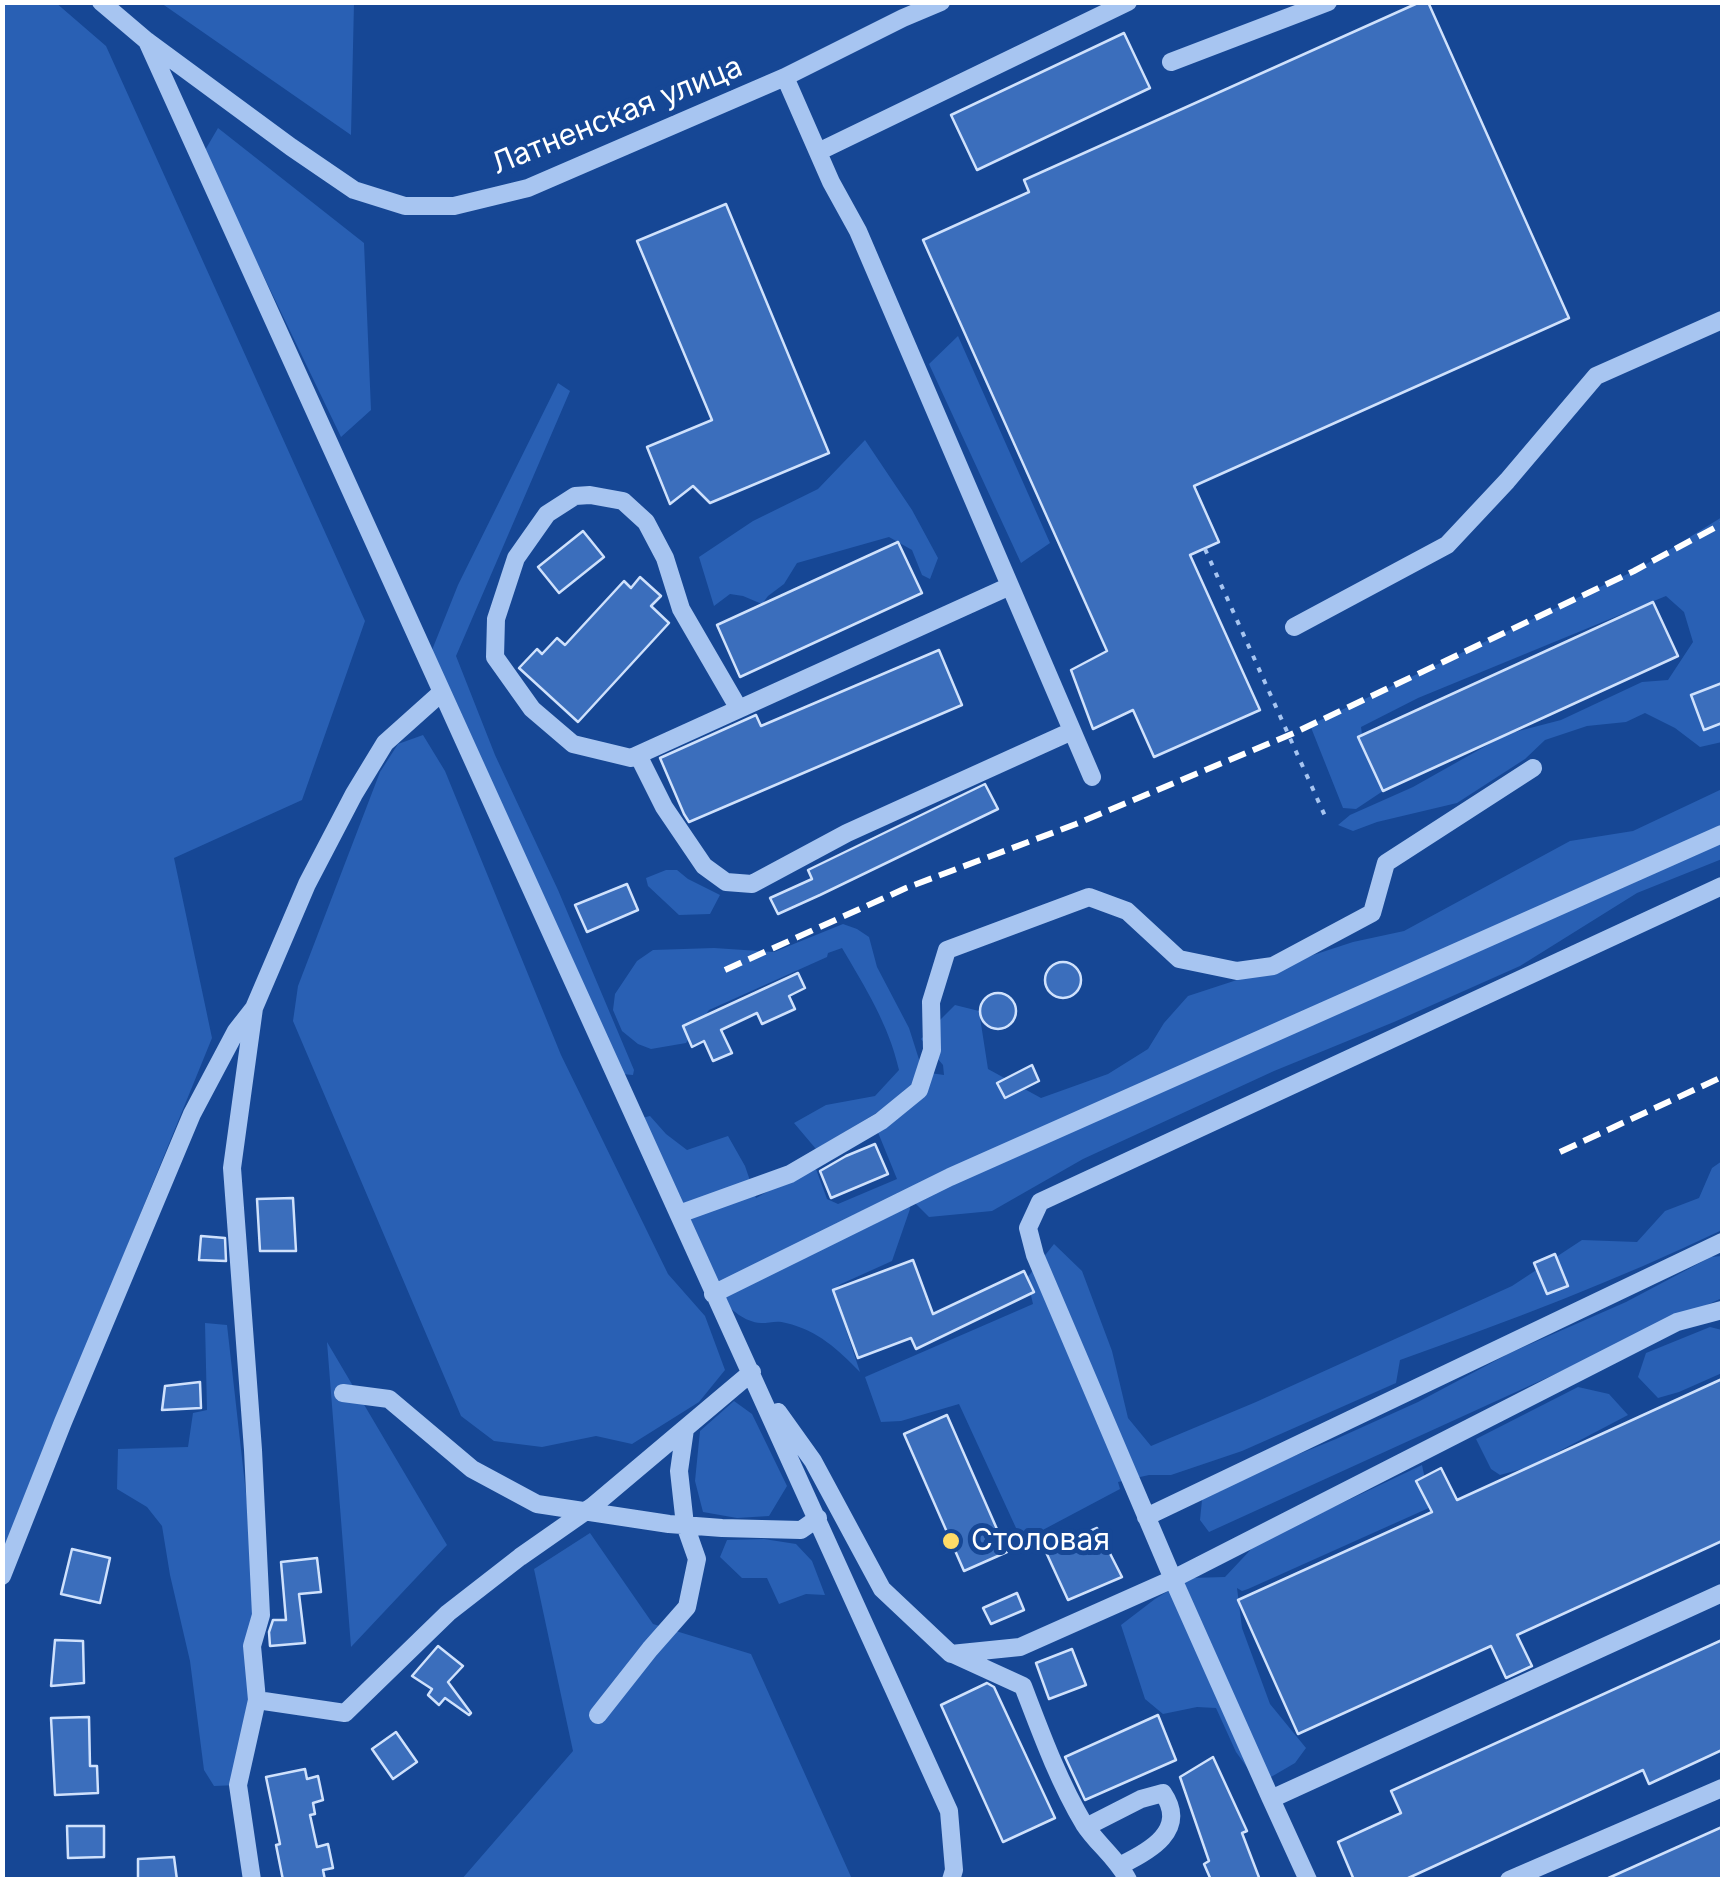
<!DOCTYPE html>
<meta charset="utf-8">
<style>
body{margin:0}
#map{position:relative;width:1725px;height:1882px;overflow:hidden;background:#164795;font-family:Inter,sans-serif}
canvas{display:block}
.frame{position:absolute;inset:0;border:5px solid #fff;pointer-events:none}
</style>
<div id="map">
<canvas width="1725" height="1882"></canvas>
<div class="frame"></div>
</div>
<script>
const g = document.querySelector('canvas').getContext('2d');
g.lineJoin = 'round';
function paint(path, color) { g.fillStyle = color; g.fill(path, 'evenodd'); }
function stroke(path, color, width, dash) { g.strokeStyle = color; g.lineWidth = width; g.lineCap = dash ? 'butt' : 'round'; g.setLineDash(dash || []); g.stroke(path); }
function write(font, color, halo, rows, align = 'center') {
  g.font = font + ' Inter,sans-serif'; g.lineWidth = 10; g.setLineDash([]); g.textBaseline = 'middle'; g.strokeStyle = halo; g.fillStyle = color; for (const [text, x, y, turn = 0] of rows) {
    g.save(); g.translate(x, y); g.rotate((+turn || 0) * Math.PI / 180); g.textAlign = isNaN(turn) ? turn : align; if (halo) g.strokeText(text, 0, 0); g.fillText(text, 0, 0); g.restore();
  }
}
paint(new Path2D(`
 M55 2 106 46 365 621 302 800 174 858 212 1038 3 1551 2 3Z
 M161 3H354L351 135Z
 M218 128 364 243 371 410 341 437 204 152Z
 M958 336 1050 543 1021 563 929 364Z
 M558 383 570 391 456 656 495 755 558 890 634 1070 633 1075 622 1074 430 655 458 585Z
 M865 440 912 510 938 558 930 579 922 575 912 550 889 537 797 563 784 584 768 596 762 604 743 596 730 594 714 606 699 557 753 521 818 489Z
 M1722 517V742L1700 747 1675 728 1645 713 1626 722 1587 726 1545 740 1525 759 1457 803 1377 822 1353 831 1338 825 1350 815 1413 787 1507 734 1561 720 1642 682 1668 680 1693 642 1684 612 1666 596 1418 698 1361 727 1364 749 1383 791 1356 809 1343 808 1310 725 1640 568Z
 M423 735 445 771 561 1055 668 1274 705 1316 725 1370 699 1402 632 1444 596 1436 542 1447 494 1441 461 1416 293 1021 298 986 380 772 398 744Z
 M1722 789V859L1637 893 1520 966 1394 1022 1274 1071 1083 1159 992 1211 929 1217 909 1197 910 1209 892 1261 841 1284 833 1290 860 1372C837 1349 819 1331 786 1323 777 1320 770 1323 761 1323 744 1322 732 1310 720 1298L638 1119 650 1116 666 1134 687 1150 728 1136 745 1166 756 1198 786 1181 816 1169 827 1199 838 1204 897 1179 877 1130 895 1102 816 1149 794 1123 826 1105 875 1096 899 1070C889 1025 865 987 842 948L828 953 827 957 709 1010 686 1043 651 1049 638 1044 622 1031 613 1010 615 994 637 961 653 950 714 948 774 952 843 924 857 929 869 937 877 967 909 1028 923 1072 944 1075 943 1065 921 1039 955 1005 979 1011 988 1069 1041 1098 1108 1074 1148 1049 1164 1023 1188 996 1353 942 1404 931 1570 841 1633 831Z
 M666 870H677L688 879 720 895 710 914 679 915 648 886 646 878Z
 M1722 1161V1230C1618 1280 1509 1321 1400 1360L1396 1383 1242 1451 1171 1475H1149L1118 1482 1120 1489 1022 1541 959 1404 901 1421 881 1422 865 1377 1033 1304 1027 1278 1054 1244 1082 1271 1112 1351 1128 1418 1151 1446 1256 1402 1512 1286 1582 1240 1637 1242 1665 1211 1699 1198 1712 1168Z
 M1722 1256V1298L1209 1532 1200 1520 1203 1490 1219 1492 1245 1476 1336 1439 1418 1402 1510 1353 1626 1302 1711 1257Z
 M205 1323 227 1325 250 1529 253 1616 243 1646 260 1686 238 1785 214 1786 204 1770 190 1661 170 1575 162 1526 147 1507 117 1489 118 1449 188 1447 193 1413 207 1410Z
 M1710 1327 1722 1330V1373L1679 1392 1658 1398 1638 1377 1646 1353Z
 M327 1342 447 1545 351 1647Z
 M1578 1387 1609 1394 1628 1415 1529 1467 1500 1475 1491 1469 1476 1439Z
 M734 1401 752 1414 787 1486 769 1516 737 1518 703 1512 695 1481 700 1431Z
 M1422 1465 1431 1507 1248 1589 1242 1591 1237 1588 1242 1628 1270 1704 1306 1748 1295 1763 1259 1784 1236 1752 1216 1708 1197 1707 1163 1714 1145 1699 1121 1625 1155 1599 1190 1578 1225 1577 1256 1544Z
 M590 1533 653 1624 751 1654 852 1879 461 1880 573 1751 534 1569Z
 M764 1539 796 1544 812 1561 825 1595 806 1594 779 1604 767 1578H742L720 1557 727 1540Z`), '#2960b4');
const building = new Path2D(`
 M1420 2H1428L1569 318 1194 486 1219 542 1190 555 1260 710 1154 757 1133 710 1093 729 1071 670 1107 651 923 240 1029 192 1024 180Z
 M1124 33 1150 88 977 170 951 115Z
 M726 204 829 453 710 503 693 486 670 504 647 447 712 420 637 241Z
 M583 531 604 557 559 593 538 567Z
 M898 542 922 593 740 677 717 625Z
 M640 577 661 596 651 606 669 623 578 722 519 668 537 649 542 654 557 638 565 645 624 581 631 588Z
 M1653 602 1678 656 1383 791 1358 737Z
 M939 650 962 705 689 822 684 814 660 758 756 715 761 726Z
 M1722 683V723L1704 730 1691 695Z
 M985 784 998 809 820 895 778 914 770 898 812 879 808 870Z
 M627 884 638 910 587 932 575 905Z
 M1045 980a18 18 0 1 1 36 0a18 18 0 1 1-36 0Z
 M798 973 805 988 789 996 795 1009 762 1024 757 1013 721 1030 732 1053 713 1061 704 1041 692 1047 683 1026Z
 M980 1011a18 18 0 1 1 36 0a18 18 0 1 1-36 0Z
 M1032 1065 1039 1081 1005 1098 997 1083Z
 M875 1144 888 1174 831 1198 820 1171 846 1156Z
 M293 1198 296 1251H260L257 1199Z
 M201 1236 225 1238 226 1261 199 1260Z
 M1555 1254 1568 1286 1547 1294 1534 1263Z
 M913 1260 933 1314 1024 1271 1034 1292 916 1349 911 1338 858 1358 833 1290Z
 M1722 1379V1541L1517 1635 1532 1666 1506 1678 1491 1646 1298 1734 1238 1600 1432 1512 1416 1481 1441 1468 1457 1500Z
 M200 1382 201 1408 162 1410 165 1386Z
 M947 1415 1007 1552 964 1571 904 1434Z
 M1097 1528 1122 1577 1068 1600 1045 1550Z
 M72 1549 110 1558 100 1603 61 1594Z
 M317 1558 321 1592 299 1594 305 1643 270 1646 269 1632 273 1620H286L281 1562Z
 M1017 1593 1024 1610 991 1624 983 1608Z
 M55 1640 83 1641 84 1683 51 1686Z
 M1722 1640V1750L1649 1784 1643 1770 1404 1880H1354L1338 1842 1401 1813 1391 1791Z
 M438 1646 463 1666 448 1682 471 1713 469 1715 445 1698 439 1705 428 1695 432 1689 412 1676Z
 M1072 1649 1086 1685 1049 1699 1036 1663Z
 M987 1683 994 1687 1055 1818 1003 1842 941 1705Z
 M1158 1715 1176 1760 1085 1800 1065 1757Z
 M89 1717 90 1766H97L98 1793 55 1795 51 1718Z
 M396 1732 417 1762 393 1779 372 1749Z
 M1213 1757 1247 1831 1242 1833 1260 1880H1211L1204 1864 1209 1861 1180 1777Z
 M305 1769 307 1779 318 1776 323 1800 313 1803 315 1814 310 1815 317 1847 328 1844 333 1868 323 1870 325 1880H283L276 1845 280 1844 266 1777Z
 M67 1826H104V1857L68 1858Z
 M1722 1827V1880H1604Z
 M174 1857 177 1880H138V1859Z`);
paint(building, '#3b6ebc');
stroke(building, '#cfe1fc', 2.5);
stroke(new Path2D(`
 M1205 549 1325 816`), '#a7c5f1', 4, [5, 8]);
stroke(new Path2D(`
 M101 2 147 41 291 147 354 190 405 206H454L528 188 785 77 903 18 941 2
 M147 41 949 1811 954 1870 951 1880
 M1171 62 1328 2
 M785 77 831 182 858 231 1092 777
 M818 152 1128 2
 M1294 627 1447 545 1507 481 1596 376 1722 320
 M739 709 681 609 665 558 646 522 623 501 590 495 575 496 547 514 516 558 496 619 495 657 532 709 573 744 631 758 739 709 1010 586
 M638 755 664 807 704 866 726 882 752 884 847 833 1072 731
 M679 1214 790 1174 881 1121 919 1090 932 1050 931 1002 947 950 1089 897 1127 911 1179 959 1237 971 1273 966 1372 913 1386 863 1533 768
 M713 1294 950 1177 1722 834
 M343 1393 389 1399 472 1469 537 1504 669 1524 722 1528 801 1530 818 1518
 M778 1412 813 1461 882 1589 951 1654 1020 1647 1173 1579 1677 1322 1722 1310
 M1146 1517 1722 1242
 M2 1576 63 1422 192 1114 236 1031 254 1008 307 884 354 794 385 743 442 692
 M953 1654 1023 1686C1041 1733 1058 1780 1084 1824 1097 1844 1117 1858 1128 1880
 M257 1700 345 1713 448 1613 520 1557 593 1506 752 1372
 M598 1715 650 1649 687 1607 697 1559 685 1525 679 1471 685 1429
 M1271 1799 1173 1579 1035 1255 1028 1228 1040 1202 1722 886
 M1086 1827 1141 1799 1163 1793C1188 1830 1150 1851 1121 1865
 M252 1880 238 1785 257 1700 252 1646 261 1615 253 1450 232 1168 254 1008
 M1308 1880 1271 1799 1722 1593
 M1509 1880 1722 1788`), '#a7c5f1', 18);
stroke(new Path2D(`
 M725 970 906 888 1076 824 1294 733 1634 571 1722 524
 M1560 1152 1722 1077`), '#fff', 6, [18, 8]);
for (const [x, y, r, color] of [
 [951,1541,10,"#ffdb67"]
]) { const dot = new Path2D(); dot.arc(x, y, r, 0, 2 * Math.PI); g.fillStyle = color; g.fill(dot); stroke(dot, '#164795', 4); }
write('30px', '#fff', '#164795', [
 ["Латненская улица",617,116,-22]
]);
write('30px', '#fff', '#164795', [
 ["Столовая",971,1541]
], 'left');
</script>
